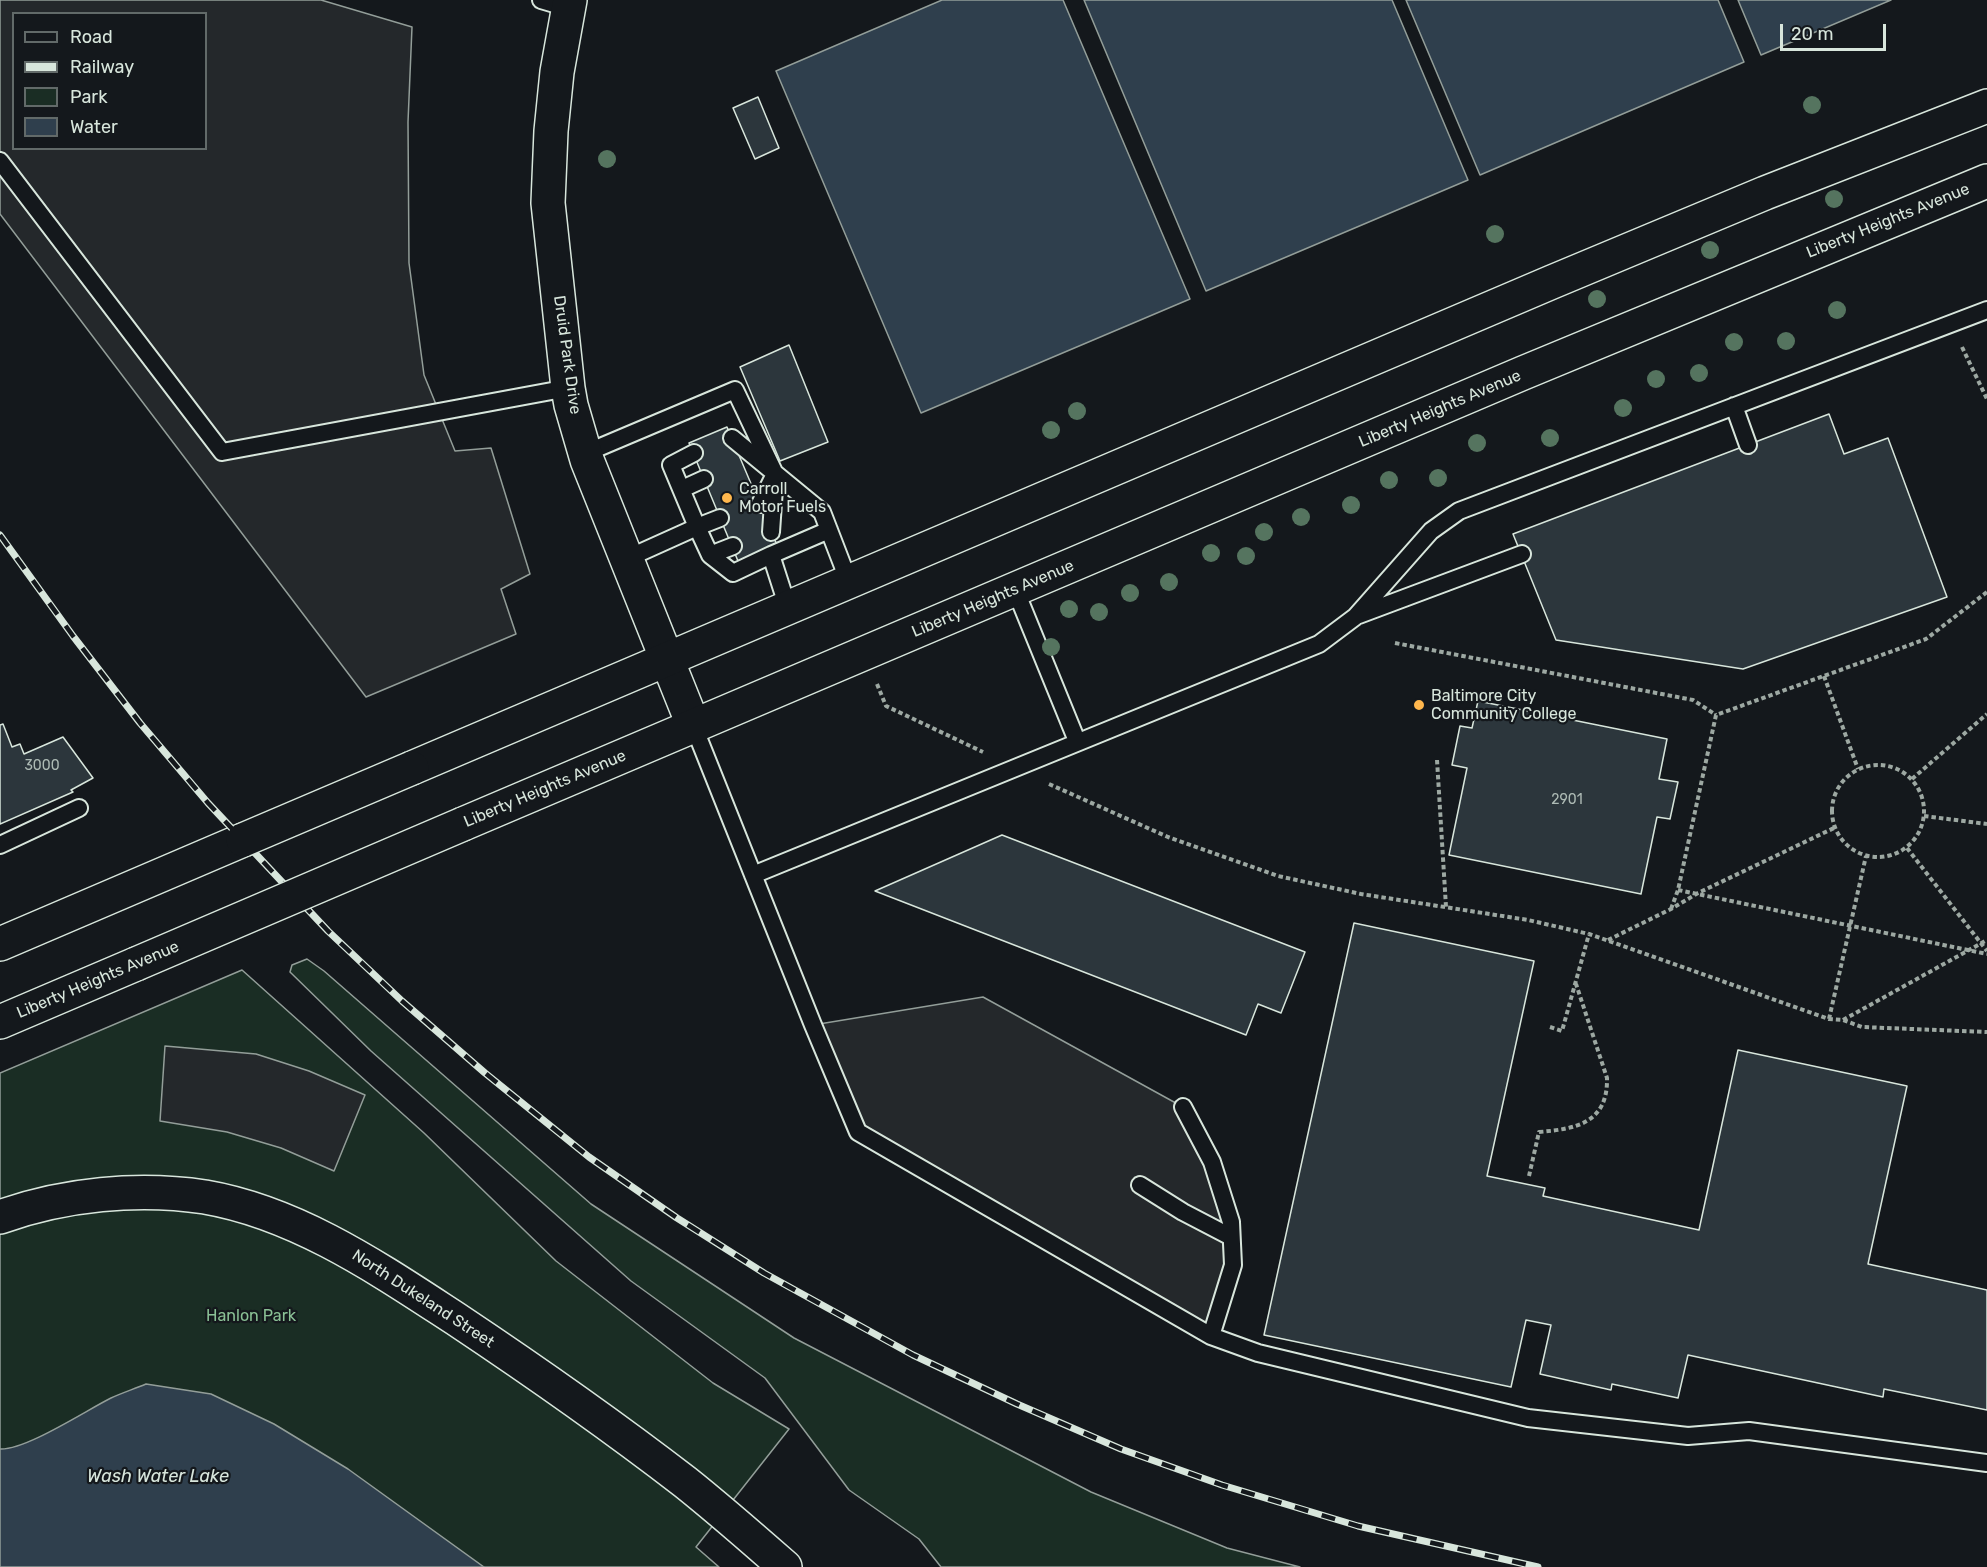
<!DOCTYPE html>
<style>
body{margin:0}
#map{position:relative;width:1987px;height:1567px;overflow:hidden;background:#14181c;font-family:Rubik,sans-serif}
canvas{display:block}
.legend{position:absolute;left:12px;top:12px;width:195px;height:138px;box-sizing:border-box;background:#14181c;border:2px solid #626a69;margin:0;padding:8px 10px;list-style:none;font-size:18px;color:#d8e6dc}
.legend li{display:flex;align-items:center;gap:12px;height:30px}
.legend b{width:30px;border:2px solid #626a69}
.scale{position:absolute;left:1780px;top:24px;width:106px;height:27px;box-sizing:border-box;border:3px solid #d8e6dc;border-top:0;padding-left:8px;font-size:18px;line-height:21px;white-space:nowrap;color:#d8e6dc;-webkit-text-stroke:4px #14181c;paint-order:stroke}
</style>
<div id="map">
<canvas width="1987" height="1567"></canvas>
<ul class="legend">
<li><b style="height:8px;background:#14181c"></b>Road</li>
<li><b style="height:8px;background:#d8e6dc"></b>Railway</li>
<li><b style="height:16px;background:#1a2d24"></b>Park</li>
<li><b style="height:16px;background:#2f3f4d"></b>Water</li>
</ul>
<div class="scale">20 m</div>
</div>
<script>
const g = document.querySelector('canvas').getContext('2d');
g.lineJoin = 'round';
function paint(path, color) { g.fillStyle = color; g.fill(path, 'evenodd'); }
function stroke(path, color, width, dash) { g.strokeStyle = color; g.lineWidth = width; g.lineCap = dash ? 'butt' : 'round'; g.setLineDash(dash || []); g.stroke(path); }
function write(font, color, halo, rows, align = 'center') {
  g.font = font + ' Rubik,sans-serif'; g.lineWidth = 4.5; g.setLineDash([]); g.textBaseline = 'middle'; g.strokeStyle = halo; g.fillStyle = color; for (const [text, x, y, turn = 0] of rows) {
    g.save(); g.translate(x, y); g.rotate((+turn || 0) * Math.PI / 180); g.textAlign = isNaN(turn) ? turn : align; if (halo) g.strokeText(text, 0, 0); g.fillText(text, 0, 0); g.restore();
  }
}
const green = new Path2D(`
 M307 959 324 971 591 1204 794 1338 1091 1492 1227 1548 1300 1567H941L919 1539 849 1490 765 1378 631 1281 371 1051 290 972 292 965Z
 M242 970 424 1133 556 1261 713 1383 789 1429 696 1547 719 1567H0V1073Z`);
paint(green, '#1a2d24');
stroke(green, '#939e99', 1.5);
const parking = new Path2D(`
 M0 0H321L412 27 408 122 409 263 424 375 455 451 491 448 530 574 501 589 516 634 366 697 0 214ZM14 14H206V148H14Z
 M983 997 1183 1107 1212 1162 1233 1265 1211 1336 858 1132 813 1025Z
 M165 1046 256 1054 309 1071 365 1095 334 1171 281 1148 227 1132 160 1121Z`);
paint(parking, '#24282b');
stroke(parking, '#939e99', 1.5);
const water = new Path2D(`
 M942 0H1063L1190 299 921 413 776 71Z
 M1084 0H1392L1468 180 1206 291Z
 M1406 0H1718L1744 62 1480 175Z
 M1738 0H1891L1761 55Z
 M146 1384 211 1394 274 1424 348 1469 484 1567H0V1449C26 1450 85 1411 111 1398 122 1393 134 1389 146 1384Z`);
paint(water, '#2f3f4d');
stroke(water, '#939e99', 1.5);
const building = new Path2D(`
 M758 97 779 148 755 159 733 108Z
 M789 345 828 442 780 461 740 367Z
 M1829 414 1844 454 1888 438 1947 597 1743 669 1556 640 1513 534Z
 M727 427 777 545 738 561 689 443Z
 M1478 701 1667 739 1659 779 1678 782 1670 819 1657 817 1641 894 1449 855 1467 768 1452 765 1460 726 1472 728Z
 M3 724 12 747 20 744 24 754 63 737 93 778 71 790 73 792 0 824V725Z
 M1002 835 1305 952 1281 1013 1258 1004 1246 1035 875 891Z
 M1354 923 1534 961 1487 1176 1545 1188 1543 1196 1699 1230 1738 1050 1907 1086 1868 1264 1987 1290V1410L1884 1389 1883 1397 1688 1355 1678 1398 1612 1384 1611 1390 1540 1374 1551 1325 1526 1320 1511 1387 1264 1335Z`);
paint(building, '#2c363c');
stroke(building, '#d8e6dc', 1.5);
const lane = new Path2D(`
 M541 0 568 8
 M0 161 222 452 568 388
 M1734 406 1748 445
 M732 438 822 512 849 582
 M586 453 735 390 775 474 771 532
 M682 489 704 479
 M760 504 772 480
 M720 518 697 527 710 555 733 546
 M710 555 733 573 771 555
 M626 559 697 527 671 465 694 453
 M1015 589 1077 741
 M788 608 771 555 829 530
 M1359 615 1522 554
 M694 727 813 1025 858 1132 1211 1336 1258 1353 1528 1418 1688 1436 1749 1431 1987 1463
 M0 845 79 808
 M753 875 1319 644 1355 617 1431 531 1459 511 1987 310
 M1183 1107 1212 1162 1231 1222 1233 1265 1211 1336
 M1140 1185 1183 1212 1231 1237`);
const secondary = new Path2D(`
 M570 0 557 72 551 131 548 203 568 388 571 405 587 460 694 727
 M0 1217C64 1194 138 1187 205 1197 298 1213 379 1269 456 1319 534 1371 611 1425 685 1482 719 1509 752 1538 785 1567`);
const primary = new Path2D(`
 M412 768 1552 282 1765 193 1987 106
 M463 824 1523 373 1987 181
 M0 944 243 840
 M0 1022 136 964`);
stroke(lane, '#d8e6dc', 20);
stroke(secondary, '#d8e6dc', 36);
stroke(primary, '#d8e6dc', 36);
stroke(new Path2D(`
 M1962 347 1987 399
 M1395 643 1693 700 1716 715
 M1824 676 1858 769
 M877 684 886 706 983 752
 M1437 760 1446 907
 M1832 811a46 46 0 1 1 92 0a46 46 0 1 1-92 0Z
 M1912 779 1987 714
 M1049 784 1168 837 1278 876 1361 894 1528 920 1589 934 1829 1019 1843 1020 1862 1027 1987 1032
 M1924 816 1987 824
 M1907 848 1987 951
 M1678 890 1987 954
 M1671 909 1678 890 1716 715 1926 639 1987 592
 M1608 940 1671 909 1698 893 1834 828
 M1829 1019 1866 856
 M1843 1020 1987 940
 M1550 1027 1562 1031 1589 934
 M1529 1176 1539 1132C1576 1129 1608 1123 1607 1078L1576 984`), '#9da8a2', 4, [4.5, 3]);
stroke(lane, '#14181c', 16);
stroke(secondary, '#14181c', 33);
stroke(primary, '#14181c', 33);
const rail = new Path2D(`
 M0 535 73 636 140 723 208 803 328 931 402 1001 485 1073 589 1157 677 1218 764 1273 913 1355 1017 1404 1121 1449 1222 1485 1358 1526 1538 1567`);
stroke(rail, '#d8e6dc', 7);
stroke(rail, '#14181c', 4.5, [14]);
const primaryBridge = new Path2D(`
 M243 840 412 768
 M136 964 463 824`);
stroke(primaryBridge, '#d8e6dc', 36, []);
stroke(primaryBridge, '#14181c', 33);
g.fillStyle = '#55745f';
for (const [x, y] of [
 [1812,105],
 [607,159],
 [1834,199],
 [1495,234],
 [1710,250],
 [1597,299],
 [1837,310],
 [1786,341],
 [1734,342],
 [1699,373],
 [1656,379],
 [1623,408],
 [1077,411],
 [1051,430],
 [1550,438],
 [1477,443],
 [1438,478],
 [1389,480],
 [1351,505],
 [1301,517],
 [1264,532],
 [1211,553],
 [1246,556],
 [1169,582],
 [1130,593],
 [1069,609],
 [1099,612],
 [1051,647]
]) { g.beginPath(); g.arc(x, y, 9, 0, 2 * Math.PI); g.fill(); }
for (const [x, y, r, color] of [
 [727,498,6,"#ffb74d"],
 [1419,705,6,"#ffb74d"]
]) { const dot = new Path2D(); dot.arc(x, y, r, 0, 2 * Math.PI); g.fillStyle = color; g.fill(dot); stroke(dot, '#14181c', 2); }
write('14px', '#adbab4', null, [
 ["3000",42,766],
 ["2901",1567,800]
]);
write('16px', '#d8e6dc', '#14181c', [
 ["Liberty Heights Avenue",1888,221,-22],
 ["Druid Park Drive",567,355,82],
 ["Liberty Heights Avenue",1440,409,-23],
 ["Liberty Heights Avenue",993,599,-23],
 ["Liberty Heights Avenue",545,789,-23],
 ["Liberty Heights Avenue",98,980,-23],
 ["North Dukeland Street",423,1299,33]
]);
write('16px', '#d8e6dc', '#14181c', [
 ["Carroll",739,489],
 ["Motor Fuels",739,507],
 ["Baltimore City",1431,696],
 ["Community College",1431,714]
], 'left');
write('16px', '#8ac095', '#14181c', [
 ["Hanlon Park",251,1316]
]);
write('italic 18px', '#d8e6dc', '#14181c', [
 ["Wash Water Lake",158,1477]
]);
</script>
